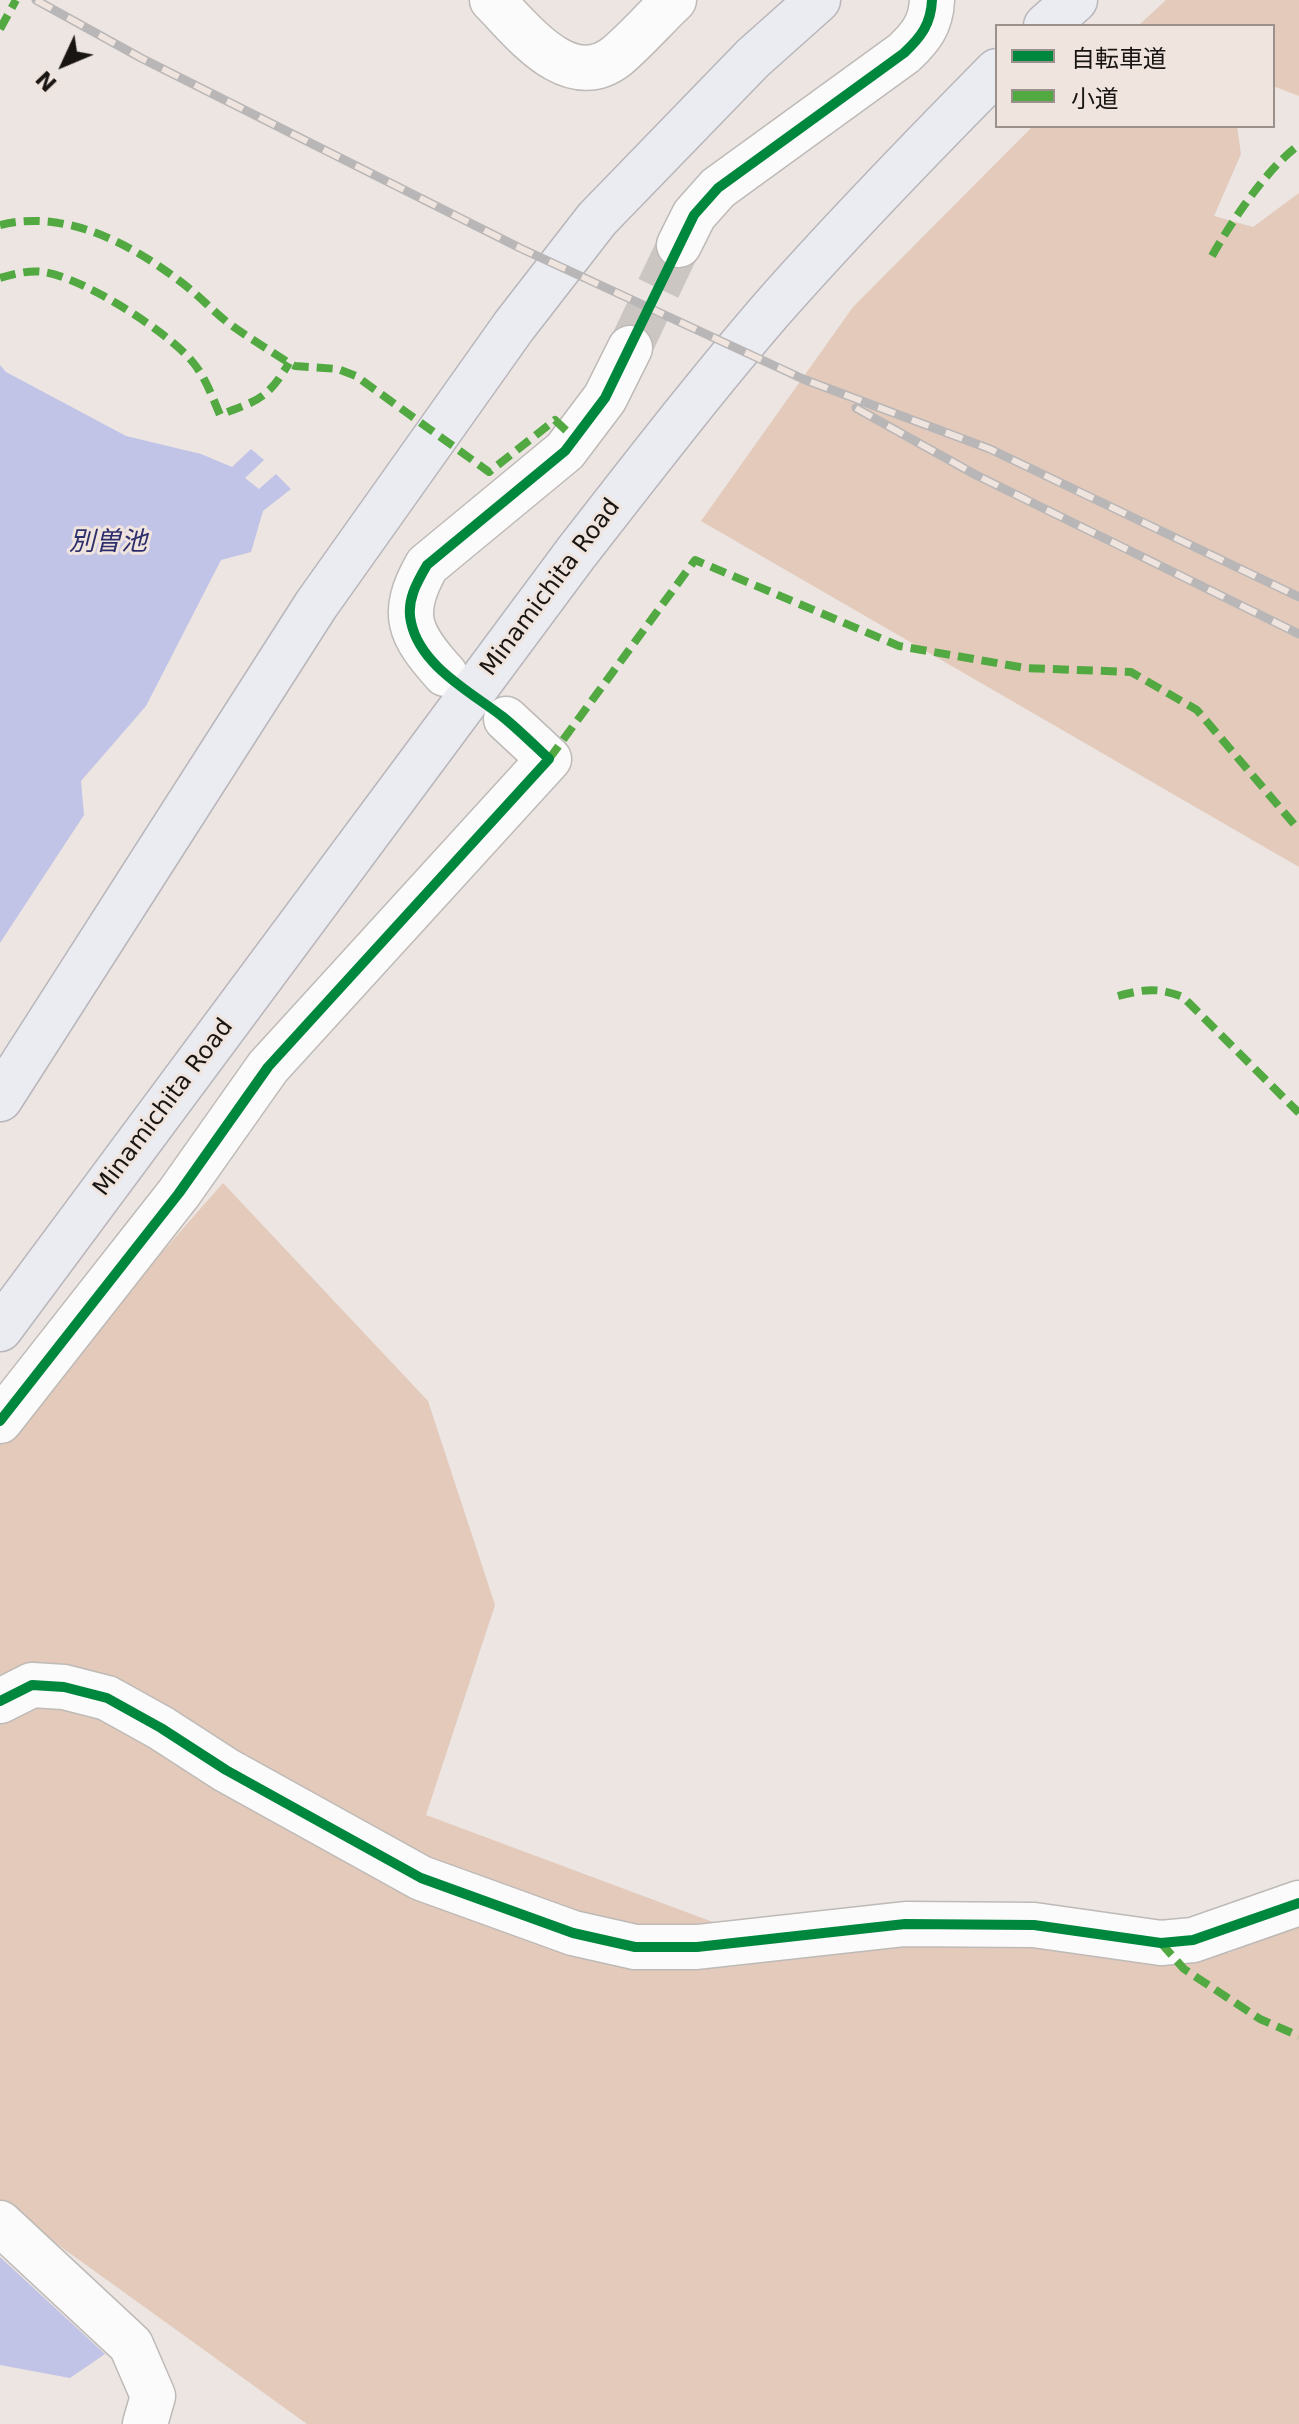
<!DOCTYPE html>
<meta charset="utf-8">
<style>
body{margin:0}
#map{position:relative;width:1299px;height:2424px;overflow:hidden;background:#ece5e2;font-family:"DejaVu Sans","Noto Sans JP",sans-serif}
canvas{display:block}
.legend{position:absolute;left:995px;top:24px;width:280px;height:104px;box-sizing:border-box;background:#f0e4de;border:2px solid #9a918d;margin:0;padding:10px 14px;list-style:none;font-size:24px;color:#191513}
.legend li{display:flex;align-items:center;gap:16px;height:40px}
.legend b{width:40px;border:2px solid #9a918d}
.north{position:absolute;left:24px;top:24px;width:80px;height:80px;-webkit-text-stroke:6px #f0e4de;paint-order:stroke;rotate:226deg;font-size:22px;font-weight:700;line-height:32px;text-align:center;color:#191513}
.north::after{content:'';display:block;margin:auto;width:28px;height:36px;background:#191513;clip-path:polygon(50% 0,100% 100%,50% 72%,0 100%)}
</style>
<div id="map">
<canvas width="1299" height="2424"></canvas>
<ul class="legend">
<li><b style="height:10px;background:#00873e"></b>自転車道</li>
<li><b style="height:10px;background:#52a942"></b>小道</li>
</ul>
<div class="north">N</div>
</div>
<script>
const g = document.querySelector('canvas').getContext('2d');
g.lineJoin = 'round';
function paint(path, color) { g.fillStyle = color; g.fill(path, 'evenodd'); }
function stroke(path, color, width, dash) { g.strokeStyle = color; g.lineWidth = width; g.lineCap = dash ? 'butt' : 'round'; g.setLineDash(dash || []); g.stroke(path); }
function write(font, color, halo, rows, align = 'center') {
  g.font = font + ' "DejaVu Sans","Noto Sans JP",sans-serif'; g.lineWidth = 6; g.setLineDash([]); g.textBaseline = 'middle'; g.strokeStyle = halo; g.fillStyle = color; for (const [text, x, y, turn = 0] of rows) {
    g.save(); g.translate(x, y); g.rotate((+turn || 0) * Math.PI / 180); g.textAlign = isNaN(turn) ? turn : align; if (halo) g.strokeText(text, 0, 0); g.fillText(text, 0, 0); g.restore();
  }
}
paint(new Path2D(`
 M1166 0H1299V96L1273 86V26H1138Z
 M1033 126H1237L1241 154 1214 216 1253 227 1299 193V867L701 521 853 307Z
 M223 1183 428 1401 495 1605 426 1815 721 1925 1228 1953 1299 1924V2424H307L0 2203V1437Z`), '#e3cabb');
paint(new Path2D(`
 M0 365 6 372 126 436 201 454 232 467 251 449 264 460 245 478 259 489 276 474 291 489 263 511 251 552 221 560 146 706 81 781 84 815 0 943Z
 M0 2257 105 2354 70 2378 0 2365Z`), '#c1c3e7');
stroke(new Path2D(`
 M630 348 679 245`), '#ccc6c3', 44, [44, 22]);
const street = new Path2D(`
 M492 0C523 31 569 94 617 56 637 39 655 18 674 0
 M679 245 694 215 718 188 904 53C921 37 931 24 932 0
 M445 674C409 634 399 614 427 565L565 451 605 398 630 348
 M0 1421 179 1193 268 1067 549 759 506 719
 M0 1701 32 1685 64 1687 107 1698 161 1728 226 1770 421 1878 573 1933 635 1947H697L905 1924 1034 1925 1161 1943 1193 1940 1299 1903
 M0 2223 131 2345 153 2396 145 2424`);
const highway = new Path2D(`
 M1046 26 1075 0
 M0 1099 316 605 514 326 597 219 753 58 818 0
 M0 1329 576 553C640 471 703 389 771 310 843 228 920 149 997 71`);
stroke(street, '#bebab7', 47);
stroke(highway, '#b8b6bb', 47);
stroke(street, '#fcfbfb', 44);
stroke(highway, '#ebecf1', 44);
const rail = new Path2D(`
 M36 0 141 58 520 248 803 379 990 449 1299 597
 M856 408 976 475 1299 634`);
stroke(rail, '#b8b6b6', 9);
stroke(rail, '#f0e4de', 6, [18]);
stroke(new Path2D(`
 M0 29 16 0
 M0 225C65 209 130 243 181 282 197 294 211 309 227 322 247 337 268 349 289 363L295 366 338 369 356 376 489 472 555 420 575 439
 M1212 256C1231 222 1268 167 1299 145
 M0 278C13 274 29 270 43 272 82 277 165 330 191 360 205 376 212 396 220 415 258 400 267 400 289 363
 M549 759 695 560 899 646 1025 668 1131 672 1197 710 1299 830
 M1118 996C1145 989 1157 987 1183 997L1299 1113
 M1161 1943 1184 1969 1260 2019 1299 2036`), '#52a942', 8, [16, 8]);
stroke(new Path2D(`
 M0 1421 179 1193 268 1067 549 759C534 745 519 730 503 717 471 692 420 666 411 622 406 601 417 582 427 565L565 451 605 398 694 215 718 188 904 53C921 37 931 24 932 0
 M0 1701 32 1685 64 1687 107 1698 161 1728 226 1770 421 1878 573 1933 635 1947H697L905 1924 1034 1925 1161 1943 1193 1940 1299 1903`), '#00873e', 10);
write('24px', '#191513', '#f0e4de', [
 ["Minamichita Road",551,588,-53],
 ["Minamichita Road",164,1108,-53]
]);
write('italic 26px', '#2d2e6c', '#f0e4de', [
 ["別曽池",108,543]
]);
</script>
